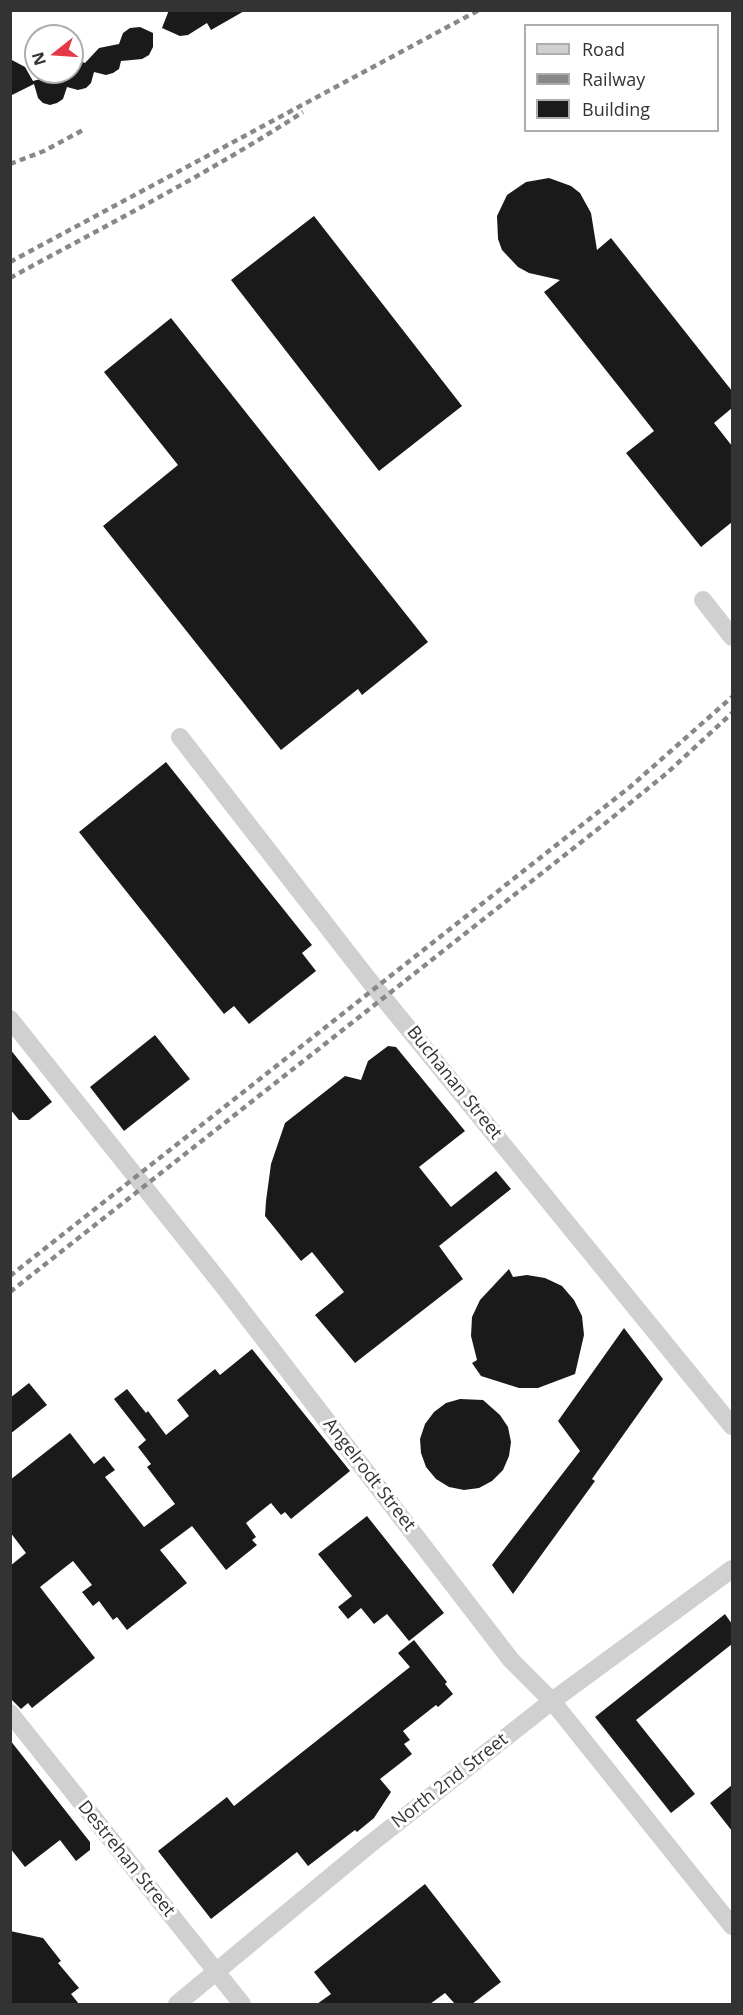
<!DOCTYPE html>
<style>
body{margin:0}
#map{position:relative;width:743px;height:2015px;overflow:hidden;background:#fff;font-family:"Open Sans",sans-serif}
canvas{display:block}
.frame{position:absolute;inset:0;border:12px solid #333;pointer-events:none}
.legend{position:absolute;left:524px;top:24px;width:195px;height:108px;box-sizing:border-box;background:#fff;border:2px solid #adadad;margin:0;padding:8px 10px;list-style:none;font-size:18px;color:#333}
.legend li{display:flex;align-items:center;gap:12px;height:30px}
.legend b{width:30px;border:2px solid #adadad}
.north{position:absolute;left:24px;top:24px;width:60px;height:60px;box-sizing:border-box;background:#fff;border:2px solid #adadad;border-radius:50%;rotate:253deg;font-size:16px;font-weight:700;line-height:24px;text-align:center;color:#333}
.north::after{content:'';display:block;margin:auto;width:21px;height:27px;background:#e63946;clip-path:polygon(50% 0,100% 100%,50% 72%,0 100%)}
</style>
<div id="map">
<canvas width="743" height="2015"></canvas>
<div class="frame"></div>
<ul class="legend">
<li><b style="height:8px;background:#d0d0d0"></b>Road</li>
<li><b style="height:8px;background:#888"></b>Railway</li>
<li><b style="height:16px;background:#1a1a1a"></b>Building</li>
</ul>
<div class="north">N</div>
</div>
<script>
const g = document.querySelector('canvas').getContext('2d');
g.lineJoin = 'round';
function paint(path, color) { g.fillStyle = color; g.fill(path, 'evenodd'); }
function stroke(path, color, width, dash) { g.strokeStyle = color; g.lineWidth = width; g.lineCap = dash ? 'butt' : 'round'; g.setLineDash(dash || []); g.stroke(path); }
function write(font, color, halo, rows, align = 'center') {
  g.font = font + ' "Open Sans",sans-serif'; g.lineWidth = 6; g.setLineDash([]); g.textBaseline = 'middle'; g.strokeStyle = halo; g.fillStyle = color; for (const [text, x, y, turn = 0] of rows) {
    g.save(); g.translate(x, y); g.rotate((+turn || 0) * Math.PI / 180); g.textAlign = isNaN(turn) ? turn : align; if (halo) g.strokeText(text, 0, 0); g.fillText(text, 0, 0); g.restore();
  }
}
paint(new Path2D(`
 M169 10H246L211 30 207 23 188 35 180 36 162 28Z
 M140 27 153 33V47L149 55 142 59 121 61 119 69 113 73 106 75 94 72 91 83 86 88 78 90 67 87 63 99 57 103 50 105 43 103 38 98 34 84 10 96V59L25 67 33 81 51 76 63 80 65 72H72V58L85 63 99 48 119 44 123 33 130 28Z
 M549 178 571 186 580 193 591 213 597 250 611 238 732 391V408L714 423 732 446V522L701 547 626 453 654 431 544 292 560 280 529 273 518 267 502 250 498 239 497 216 507 195 526 182Z
 M314 216 462 406 379 471 231 280Z
 M171 318 428 642 362 695 358 689 281 750 103 526 178 465 104 372Z
 M166 762 312 945 302 953 316 971 249 1024 234 1006 224 1014 79 832Z
 M155 1035 190 1079 124 1131 90 1087Z
 M388 1046 396 1047 465 1131 419 1167 451 1207 496 1171 511 1189 439 1246 463 1279 355 1363 315 1315 344 1292 312 1252 301 1261 265 1216 266 1201 271 1164 285 1123 345 1076 361 1080 368 1061Z
 M10 1049 52 1102 29 1120H19L10 1109Z
 M509 1269 513 1277 527 1275 545 1278 562 1286 574 1300 582 1316 584 1335 575 1374 538 1388H519L481 1376 472 1363 477 1360 471 1336 472 1317 480 1300Z
 M624 1328 663 1379 592 1479 595 1481 513 1594 492 1565 580 1451 558 1421Z
 M252 1349 350 1471 291 1519 285 1512 281 1515 271 1503 246 1523 256 1537 252 1540 257 1545 226 1570 192 1526 160 1550 187 1583 127 1630 117 1617 113 1620 99 1601 93 1606 82 1592 92 1585 73 1561 40 1587 95 1658 32 1708 28 1703 21 1709 10 1698V1566L26 1553 10 1532V1480L70 1433 94 1464 104 1456 115 1470 105 1477 144 1527 175 1504 147 1467 151 1464 138 1447 146 1440 114 1399 127 1389 146 1413 148 1411 166 1435 189 1416 177 1400 215 1369 220 1375Z
 M29 1383 47 1405 10 1434V1398Z
 M460 1399 483 1400 500 1415 508 1427 511 1442 509 1456 503 1470 492 1481 479 1488 464 1490 449 1487 436 1479 426 1467 421 1453 420 1439 425 1424 434 1412 446 1403Z
 M367 1516 444 1613 409 1641 387 1614 374 1624 361 1608 348 1619 338 1607 352 1596 318 1554Z
 M725 1614 732 1624V1644L636 1720 695 1794 671 1813 595 1717Z
 M414 1640 447 1682 445 1684 453 1694 438 1707 436 1705 403 1731 410 1740 404 1744 412 1754 380 1779 391 1792 374 1818 357 1832 355 1830 308 1866 297 1852 211 1919 158 1851 227 1797 234 1806 410 1667 398 1653Z
 M10 1740 90 1842V1850L76 1861 60 1840 25 1867 10 1848Z
 M732 1785V1831L710 1803Z
 M425 1884 501 1982 472 2004H455L445 1993 430 2004H317L331 1994 314 1972Z
 M10 1931 43 1938 61 1961 58 1963 79 1988 71 1994 79 2004H10Z`), '#1a1a1a');
stroke(new Path2D(`
 M703 600 732 637
 M180 737 368 979 732 1426
 M10 1019 220 1282 511 1660 552 1701 732 1926
 M10 1713 242 2004
 M177 2004 369 1845 552 1701 732 1569`), '#d0d0d0', 18);
stroke(new Path2D(`
 M10 164 44 151 83 130
 M10 262 479 10
 M10 278C109 224 209 173 303 112
 M10 1276 630 787 732 697
 M10 1292 608 821 667 773 732 713`), '#888', 4.5, [6, 4.5]);
write('18px', '#333', '#fff', [
 ["Buchanan Street",454,1083,51],
 ["Angelrodt Street",369,1475,52],
 ["North 2nd Street",450,1781,-38],
 ["Destrehan Street",126,1859,51]
]);
</script>
